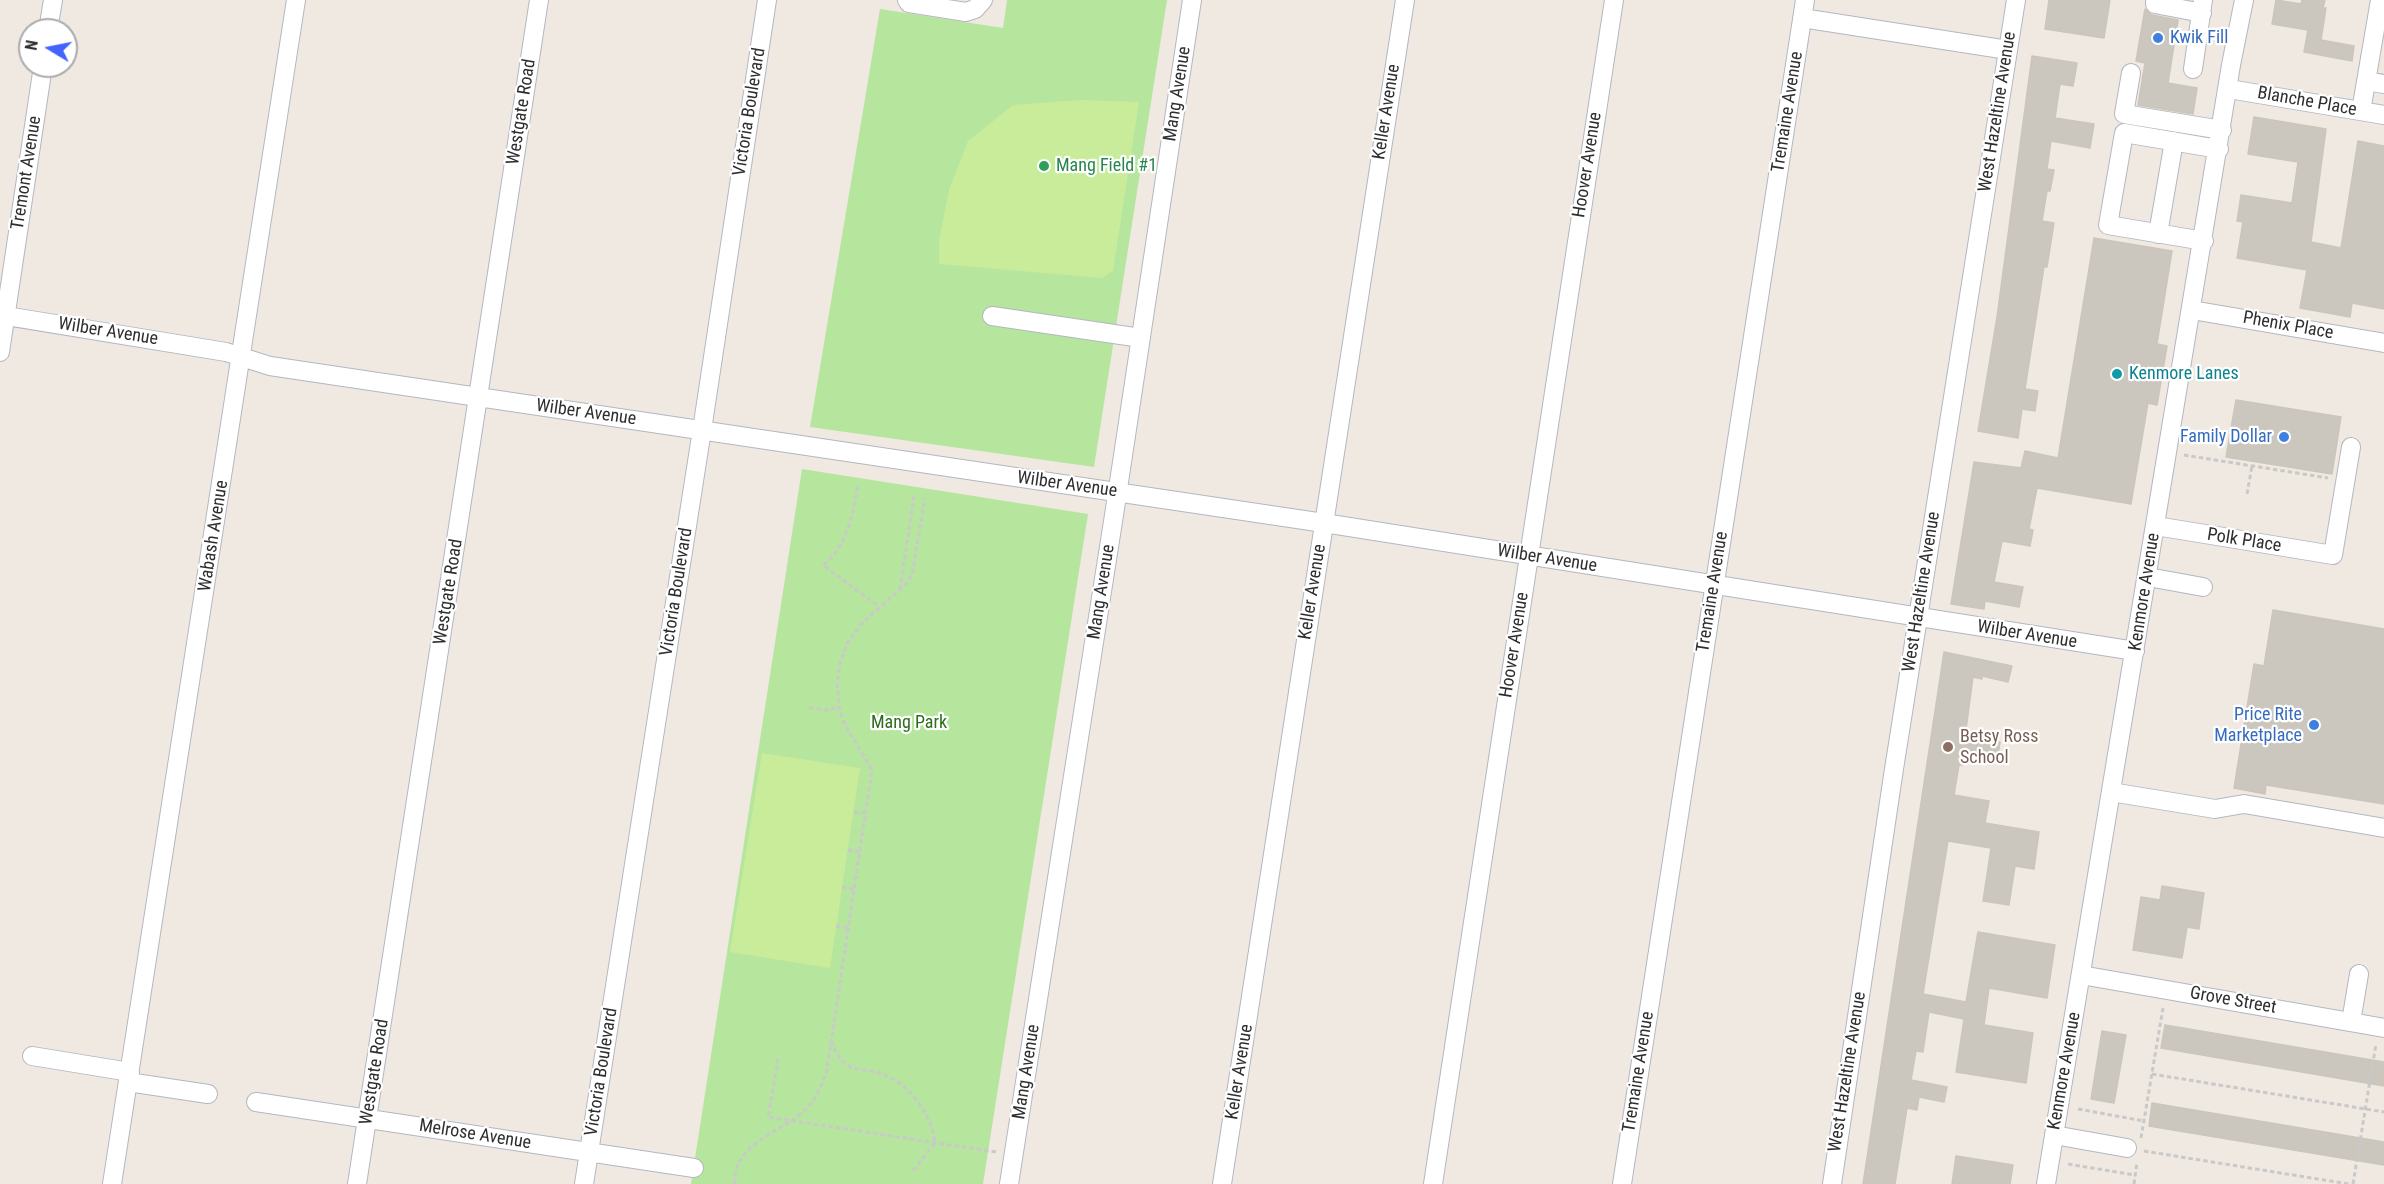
<!DOCTYPE html>
<style>
body{margin:0}
#map{position:relative;width:2384px;height:1184px;overflow:hidden;background:#efe9e1;font-family:"Roboto Condensed",sans-serif}
canvas{display:block}
.north{position:absolute;left:18px;top:18px;width:60px;height:60px;box-sizing:border-box;background:#fff;border:2px solid #ababab;border-radius:50%;rotate:280deg;font-size:16px;font-weight:700;line-height:24px;text-align:center;color:#2e2e2e}
.north::after{content:'';display:block;margin:auto;width:21px;height:27px;background:#4264fb;clip-path:polygon(50% 0,100% 100%,50% 72%,0 100%)}
</style>
<div id="map">
<canvas width="2384" height="1184"></canvas>
<div class="north">N</div>
</div>
<script>
const g = document.querySelector('canvas').getContext('2d');
g.lineJoin = 'round';
function paint(path, color) { g.fillStyle = color; g.fill(path, 'evenodd'); }
function stroke(path, color, width, dash) { g.strokeStyle = color; g.lineWidth = width; g.lineCap = dash ? 'butt' : 'round'; g.setLineDash(dash || []); g.stroke(path); }
function write(font, color, halo, rows, align = 'center') {
  g.font = font + ' "Roboto Condensed",sans-serif'; g.lineWidth = 4.5; g.setLineDash([]); g.textBaseline = 'middle'; g.strokeStyle = halo; g.fillStyle = color; for (const [text, x, y, turn = 0] of rows) {
    g.save(); g.translate(x, y); g.rotate((+turn || 0) * Math.PI / 180); g.textAlign = isNaN(turn) ? turn : align; if (halo) g.strokeText(text, 0, 0); g.fillText(text, 0, 0); g.restore();
  }
}
paint(new Path2D(`
 M1007 0H1167L1094 467 810 427 880 9 1003 28Z
 M802 469 1088 514 983 1184H691Z`), '#b6e59e');
paint(new Path2D(`
 M1080 100 1139 102 1113 271 1102 278 939 264V240L949 190 968 141 1013 105Z
 M762 753 860 768 830 968 730 952Z`), '#c9ec9a');
const building = new Path2D(`
 M2049 0H2110L2104 38 2045 29Z
 M2276 0 2301 4 2302 0H2325L2323 8H2326L2321 40 2354 46 2352 61 2304 52 2308 30 2272 24Z
 M2145 9 2152 15 2178 20 2168 83 2197 88 2193 114 2138 105 2145 63 2136 61Z
 M2032 56 2077 63 2073 86 2060 84 2055 118 2094 124 2090 148 2051 141 2047 169 2054 170 2050 191H2047L2042 221 2054 223 2047 267H2044L2025 389 2038 391 2035 411 2022 409 2018 438 1978 431 1997 317Z
 M2254 117 2326 129 2311 242 2341 248 2358 141 2384 146V309L2352 303 2350 317 2300 308 2307 270 2237 258 2243 222 2237 221 2241 195 2292 203 2298 162 2248 154Z
 M2094 238 2172 251 2157 344 2167 346 2157 405 2148 403 2131 504 2037 488 2029 529 2033 530 2030 546 2002 541 1994 582 2023 587 2019 607 1985 601 1984 609 1951 604 1974 462 2021 468 2025 451 2058 458Z
 M2236 400 2341 417 2332 474 2226 457Z
 M2273 610 2384 629V804L2266 785 2265 794 2234 788 2254 664 2264 666Z
 M1944 652 2012 666 2008 682 1982 676V679L1973 677 1965 737 2000 742 1998 756 1965 751 1963 765H1959L1954 795 1989 801 1985 823 2039 832 2034 869 2015 866 2009 905 1983 901 1991 848 1948 841 1923 994 1966 1002 1978 932 2055 945 2047 998 1989 988 1984 1025 2033 1033 2026 1083 1956 1072 1964 1019 1929 1012 1923 1052 1916 1051 1911 1080 1947 1087 1944 1102 1919 1097 1917 1110 1907 1108 1895 1184H1863Z
 M2162 886 2204 893 2199 929 2187 927 2182 958 2133 950 2141 897 2160 900Z
 M2165 1025 2384 1062V1086L2161 1048Z
 M2102 1031 2126 1035 2114 1103 2091 1099Z
 M2152 1103 2384 1142V1165L2149 1126Z
 M1956 1156 2013 1165 2010 1184H1952Z`);
paint(building, '#cbc7bf');
stroke(building, '#cbc5ba', 1.5);
const minor = new Path2D(`
 M907 0 909 3 966 12 975 9 983 0
 M2155 0V4L2202 13
 M1802 18 2008 50
 M48 30 53 0
 M2193 69 2203 0
 M2131 73 2124 114 2222 130
 M2366 81 2384 84
 M2229 89 2384 115
 M2361 111 2380 0
 M2158 234 2174 141
 M2204 241 2108 225 2124 133 2219 149
 M2192 310 2384 343
 M0 315 226 352 270 366 1324 523 2135 651
 M992 316 1141 338
 M0 352 43 66
 M2156 526 2333 555 2351 447
 M2148 577 2203 587
 M2111 792 2215 809 2244 804 2384 828
 M2081 975 2384 1028
 M2351 1022 2359 974
 M32 1056 130 1072
 M128 1082 208 1094
 M256 1102 694 1168
 M2054 1135 2127 1148
 M112 1184 296 0
 M357 1184 539 0
 M584 1184 702 430 767 0
 M1009 1184 1114 515 1192 0
 M1222 1184 1405 0
 M1433 1184 1614 0
 M1622 1184 1805 0
 M1832 1184 1894 769 2016 0
 M2046 1184 2231 65 2244 0`);
stroke(minor, '#b4b7c1', 20);
stroke(new Path2D(`
 M2184 455 2328 478
 M858 487C853 514 846 548 823 565L878 606
 M2247 494 2252 466
 M900 589 914 496
 M809 708 827 710 839 707
 M854 812 865 813
 M848 850 859 852
 M842 887 854 889
 M836 926 848 928
 M831 1041C847 1080 858 1063 887 1076 912 1087 933 1117 935 1143L913 1171
 M778 1059 768 1117 996 1152
 M2152 1074 2384 1112
 M2078 1109 2144 1121
 M2141 1138 2163 1008
 M2144 1151 2349 1184
 M2068 1164 2135 1175
 M735 1184C731 1144 783 1132 805 1110 817 1099 822 1085 827 1069L872 770 844 723 839 707 837 684 840 663 847 644 861 624 904 586 912 575 925 498
 M2134 1184 2137 1162
 M2353 1184 2376 1044`), '#c9c9c9', 3, [4.5, 3]);
stroke(minor, '#fff', 18);
for (const [x, y, r, color] of [
 [2158,38,6,"#3f7fe0"],
 [1044,166,6,"#2e9e5b"],
 [2117,374,6,"#0f9aa8"],
 [2284,437,6,"#3f7fe0"],
 [2314,725,6,"#3f7fe0"],
 [1948,747,6,"#8d6e63"]
]) { const dot = new Path2D(); dot.arc(x, y, r, 0, 2 * Math.PI); g.fillStyle = color; g.fill(dot); stroke(dot, '#fff', 2); }
write('18px', '#366cbe', '#fff', [
 ["Kwik Fill",2170,38,"left"],
 ["Family Dollar",2272,437],
 ["Price Rite",2302,715],
 ["Marketplace",2302,736]
], 'right');
write('18px', '#2e2e2e', '#fff', [
 ["Mang Avenue",1178,94,-81],
 ["Blanche Place",2307,102,10],
 ["Westgate Road",522,112,-81],
 ["Victoria Boulevard",750,112,-81],
 ["Keller Avenue",1387,112,-81],
 ["Tremaine Avenue",1788,112,-81],
 ["West Hazeltine Avenue",1998,112,-81],
 ["Hoover Avenue",1588,165,-81],
 ["Tremont Avenue",27,173,-81],
 ["Phenix Place",2288,326,10],
 ["Wilber Avenue",108,332,9],
 ["Wilber Avenue",586,413,8],
 ["Wilber Avenue",1067,485,8],
 ["Wabash Avenue",214,536,-81],
 ["Polk Place",2244,541,9],
 ["Wilber Avenue",1547,559,9],
 ["Westgate Road",449,592,-81],
 ["Victoria Boulevard",677,592,-81],
 ["Mang Avenue",1102,592,-81],
 ["Keller Avenue",1313,592,-81],
 ["Tremaine Avenue",1713,592,-81],
 ["West Hazeltine Avenue",1922,592,-81],
 ["Kenmore Avenue",2145,592,-81],
 ["Wilber Avenue",2027,635,9],
 ["Hoover Avenue",1515,645,-81],
 ["Grove Street",2233,1001,10],
 ["Kenmore Avenue",2065,1071,-80],
 ["Westgate Road",375,1072,-81],
 ["Victoria Boulevard",602,1072,-81],
 ["Mang Avenue",1027,1072,-81],
 ["Keller Avenue",1240,1072,-81],
 ["Tremaine Avenue",1639,1072,-81],
 ["West Hazeltine Avenue",1848,1072,-81],
 ["Melrose Avenue",475,1135,9]
]);
write('18px', '#27864d', '#fff', [
 ["Mang Field #1",1056,166]
], 'left');
write('18px', '#0d838f', '#fff', [
 ["Kenmore Lanes",2129,374]
], 'left');
write('18px', '#2c6e1b', '#fff', [
 ["Mang Park",909,723]
]);
write('18px', '#785e54', '#fff', [
 ["Betsy Ross",1960,737],
 ["School",1960,758]
], 'left');
</script>
